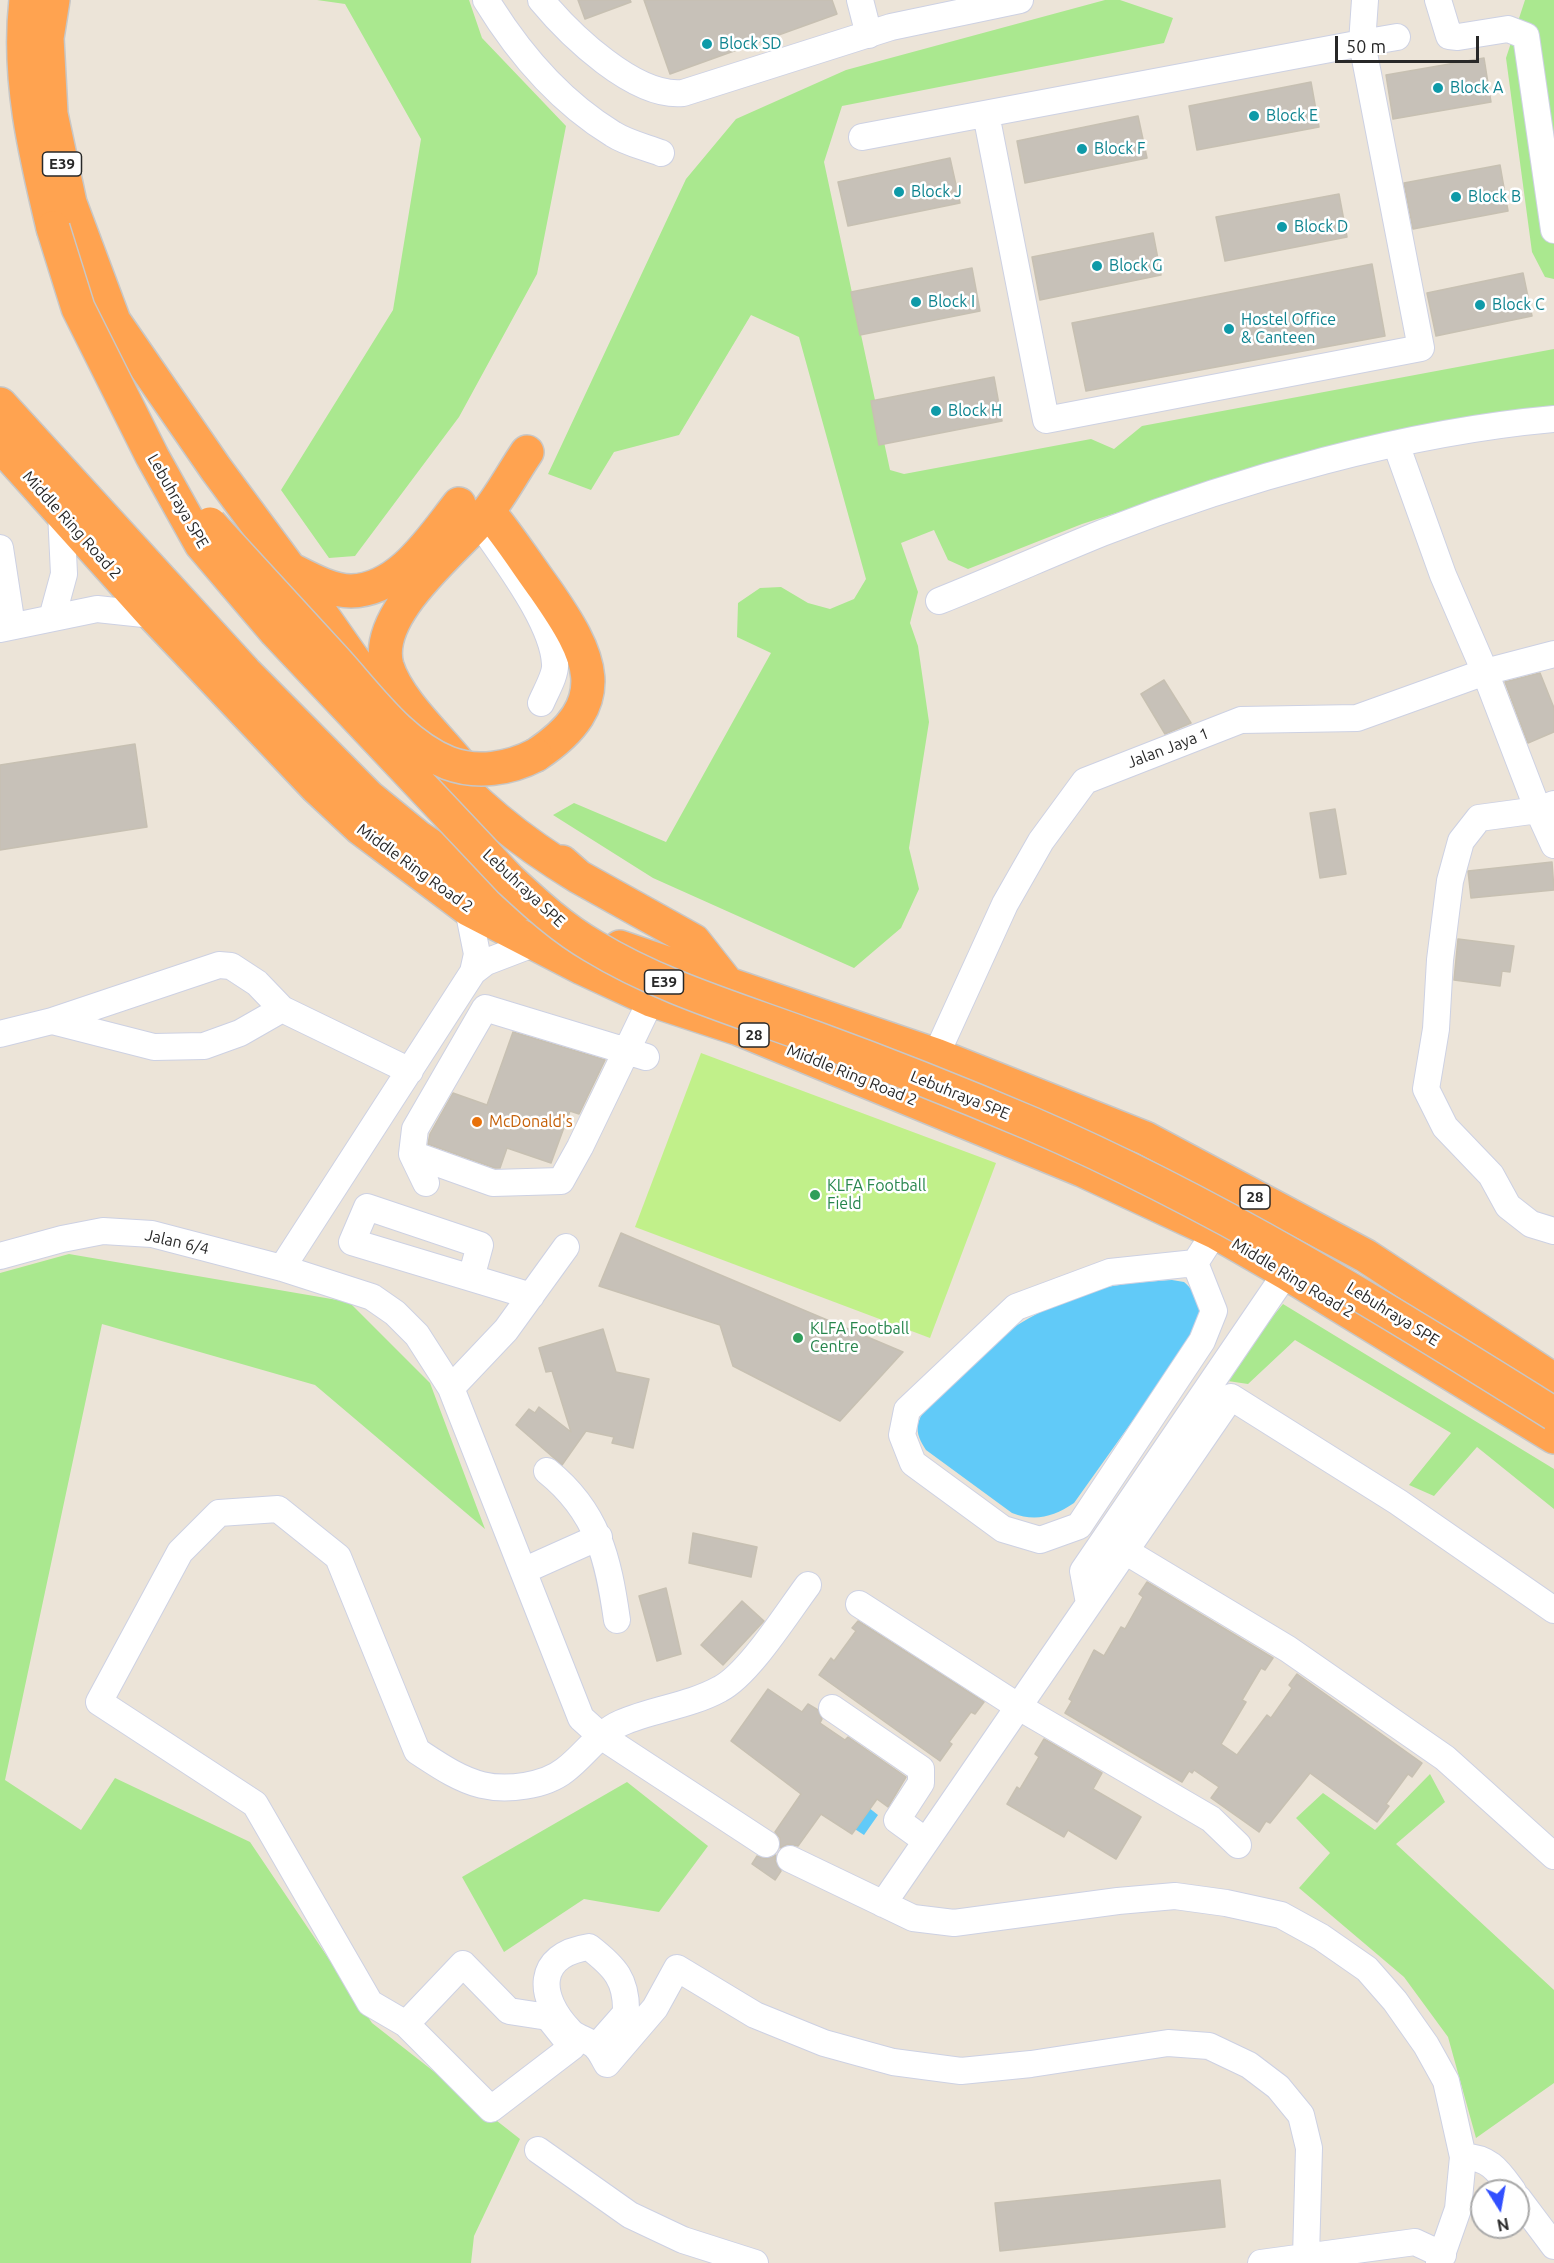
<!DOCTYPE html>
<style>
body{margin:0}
#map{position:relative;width:1554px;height:2263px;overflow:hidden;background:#ece4d8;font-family:Ubuntu,sans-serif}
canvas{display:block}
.north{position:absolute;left:1470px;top:2179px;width:60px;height:60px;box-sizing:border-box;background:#fff;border:2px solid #a9a9a9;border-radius:50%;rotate:169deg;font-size:16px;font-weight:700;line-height:24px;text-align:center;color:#282828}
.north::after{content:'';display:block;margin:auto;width:21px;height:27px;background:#3250ff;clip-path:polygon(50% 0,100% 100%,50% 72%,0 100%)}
.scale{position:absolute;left:1335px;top:36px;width:144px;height:27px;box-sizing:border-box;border:3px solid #282828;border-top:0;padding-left:8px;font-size:18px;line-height:21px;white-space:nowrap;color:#282828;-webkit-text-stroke:4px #fff;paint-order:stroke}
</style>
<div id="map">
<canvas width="1554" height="2263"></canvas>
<div class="north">N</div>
<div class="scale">50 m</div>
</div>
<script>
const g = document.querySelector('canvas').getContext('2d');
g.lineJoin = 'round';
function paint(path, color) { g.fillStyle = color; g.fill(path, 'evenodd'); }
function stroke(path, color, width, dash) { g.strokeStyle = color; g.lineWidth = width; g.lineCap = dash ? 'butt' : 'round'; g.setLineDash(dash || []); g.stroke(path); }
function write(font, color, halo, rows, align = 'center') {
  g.font = font + ' Ubuntu,sans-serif'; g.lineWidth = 5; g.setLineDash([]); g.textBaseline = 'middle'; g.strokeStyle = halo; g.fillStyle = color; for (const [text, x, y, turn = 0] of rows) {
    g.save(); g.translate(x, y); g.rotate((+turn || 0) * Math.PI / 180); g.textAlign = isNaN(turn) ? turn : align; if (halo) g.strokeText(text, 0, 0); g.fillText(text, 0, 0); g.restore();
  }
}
paint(new Path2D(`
 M317 0H469L482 38 566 126 537 274 459 417 355 556 329 558 281 490 393 310 421 139 345 4Z
 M1105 0H1120L1173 18 1164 43 842 106 824 162 890 470 904 474 1091 439 1114 449 1142 426 1554 349V408L1468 417 1262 466 1082 524 968 569 948 560 934 530 901 543 918 592 910 623 918 646 929 722 909 848 919 889 901 928 854 968 653 878 553 815 574 803 666 842 771 653 737 637 738 603 760 588 781 587 808 603 830 609 854 599 866 579 799 337 751 315 679 435 614 452 591 490 548 474 686 179 736 119 846 70Z
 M1525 0H1554V279L1545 277 1532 252 1506 58Z
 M69 1254 349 1302 430 1383 485 1529 315 1385 102 1324 5 1780 81 1830 115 1778 250 1842 372 2023 520 2139 474 2236 471 2263H0V1273Z
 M1283 1304 1554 1469V1509L1477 1447 1434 1496 1409 1485 1451 1433 1295 1340 1248 1384 1221 1380Z
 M1430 1774 1445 1802 1396 1844 1554 1990V2083L1476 2138 1448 2037 1404 1977 1299 1888 1330 1853 1296 1818 1323 1793 1375 1830Z
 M627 1782 708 1846 659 1912 584 1899 504 1952 462 1877Z`), '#aae88f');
paint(new Path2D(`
 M701 1053 996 1163 930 1338 635 1227Z`), '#c1f08a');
paint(new Path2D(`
 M1172 1280 1184 1282C1200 1296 1202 1309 1198 1329L1074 1503C1053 1517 1035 1522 1012 1513L926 1450C921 1442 916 1434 918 1424 920 1415 927 1408 932 1401 968 1352 1025 1315 1081 1294 1110 1284 1141 1282 1172 1280Z
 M805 1797 863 1803 878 1815 864 1835Z`), '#61caf8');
const building = new Path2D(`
 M578 0H630L631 2 585 19Z
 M644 0H832L837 14 670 74Z
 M1484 58 1491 102 1393 119 1386 75Z
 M1311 82 1319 127 1197 150 1189 106Z
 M1138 116 1147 158 1025 183 1017 141Z
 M950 158 960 203 848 226 838 182Z
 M1500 165 1508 211 1413 229 1404 183Z
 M1339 194 1347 237 1225 261 1216 217Z
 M1153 233 1161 275 1040 300 1032 257Z
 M1372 264 1385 336 1086 391 1072 323Z
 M972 268 980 311 860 335 851 292Z
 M1523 273 1532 316 1436 336 1427 293Z
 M994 377 1002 421 879 445 871 401Z
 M1540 673 1554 708V732L1528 743 1505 682Z
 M1164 680 1191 723 1165 734 1141 694Z
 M135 744 147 827 0 850V765Z
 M1335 809 1346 874 1320 878 1310 813Z
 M1552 862 1554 890 1471 898 1468 871Z
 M1458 939 1514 946 1510 972 1502 971 1500 986 1454 980Z
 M513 1032 605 1060 579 1114 570 1111 551 1163 507 1148 500 1168H495L428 1144 430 1134 453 1093 487 1105Z
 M621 1233 903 1352 840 1421 733 1366 720 1325 599 1286Z
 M603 1329 616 1372 649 1379 633 1448 612 1443 614 1437 586 1431 562 1465 516 1425 529 1409 535 1413 539 1407 571 1432 552 1371 546 1372 539 1348Z
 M693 1533 757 1547 751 1577 689 1563Z
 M1147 1582 1273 1658 1265 1670 1261 1668 1242 1700 1246 1702 1221 1744 1237 1755 1267 1715 1271 1718 1292 1688 1289 1685 1297 1674 1422 1763 1412 1777 1408 1774 1386 1804 1389 1806 1377 1822 1310 1773 1270 1823 1266 1821 1259 1832 1211 1798 1219 1787 1194 1770 1192 1773 1189 1771 1182 1782 1065 1713 1072 1701 1069 1699 1094 1650 1104 1656 1121 1627 1125 1629 1143 1597 1139 1594Z
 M666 1588 681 1654 657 1661 639 1596Z
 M742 1601 764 1621 723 1665 701 1645Z
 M858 1621 984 1702 975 1714 971 1712 949 1742 952 1744 940 1761 819 1675 831 1658 834 1661 856 1631 852 1628Z
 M768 1689 802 1712 808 1704 818 1710 822 1719 820 1723 845 1740 848 1737 906 1777 888 1807 877 1799 852 1834 821 1814 798 1846 788 1844 780 1848V1838L775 1832 801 1794 731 1741Z
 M1044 1739 1102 1773 1093 1789 1141 1817 1116 1859 1068 1830 1064 1837 1007 1804 1017 1787 1020 1789 1039 1757 1035 1754Z
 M776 1855 775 1861 781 1871 775 1880 752 1864 757 1856 766 1859Z
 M1220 2180 1225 2227 1000 2251 995 2203Z`);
paint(building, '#c7c1b8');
stroke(building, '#c7c0b2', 1.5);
const minor = new Path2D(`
 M486 0C519 54 559 101 613 134 627 143 645 147 661 153
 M541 0C570 35 635 98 683 93L891 27 1020 0
 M860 0 869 35
 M1438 0 1449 36 1458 37 1508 29 1526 36 1554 230
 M986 114 1046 420 1421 348 1362 43 1397 37
 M862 137 1362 43 1365 0
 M1396 444 1443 575 1485 672 1538 810 1554 845
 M482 526C505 561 553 622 555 664 556 675 545 693 541 703
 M0 548 12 626
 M939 601C994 579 1048 555 1102 533 1240 479 1407 432 1554 419
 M52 618 64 574 61 512
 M0 629 97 609 153 615
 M1554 804 1538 810 1479 818 1461 841 1450 881 1440 960 1436 1029 1426 1089 1445 1127 1491 1175 1508 1206 1531 1224 1554 1231
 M473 972 486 962 533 944
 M52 1021 219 965 231 966 257 983 282 1009 410 1071
 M0 1034 52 1021 154 1047 204 1046 240 1033 282 1009
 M936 1055 1005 904 1041 841 1085 781 1241 720 1357 718 1485 672 1554 654
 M412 1154 493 1183 561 1181 580 1147 651 1000
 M426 1183 412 1154 415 1129 485 1008 646 1057
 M0 1256 62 1239 103 1231 152 1234 282 1268 372 1297 395 1313 417 1335 451 1388 581 1718 601 1736 766 1844
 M1195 1263 1214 1311 1202 1341 1079 1526 1040 1540 1003 1529 913 1463 902 1435 907 1410 1016 1307 1110 1272 1195 1263 1215 1232
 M282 1268 473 972 477 954 468 909
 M471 1278 480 1245 367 1207 352 1242 531 1296
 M451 1388 506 1330 566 1247
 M547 1471C598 1512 608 1558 617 1620
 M1125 1551 1288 1649 1445 1758 1554 1856
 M523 1571 599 1537
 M1089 1603 1083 1571 1286 1273
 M859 1604 1019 1707 1211 1819 1238 1845
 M832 1708 921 1769V1783L897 1820 926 1841
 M790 1859 913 1918 954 1923 1118 1901 1175 1896 1226 1903 1281 1915 1321 1937 1367 1969 1395 2001 1426 2045 1446 2081 1463 2157 1458 2209 1439 2263
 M883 1904 1231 1397 1398 1502 1554 1610
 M406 2024 463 1964 509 2011 548 2017 572 2047 491 2109 406 2024 370 2003 255 1804 99 1702 180 1552 219 1513 278 1509 338 1557 417 1751C437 1764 458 1779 482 1785 507 1791 545 1786 565 1770 585 1755 598 1733 621 1723 653 1709 689 1706 720 1689 749 1674 787 1613 808 1585
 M597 2046 626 2013C627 1980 615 1967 589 1947 535 1955 537 1997 570 2031 577 2039 591 2040 597 2048 601 2052 604 2059 607 2064L655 2008 677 1968 755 2015 824 2043 893 2062 961 2071 1031 2064 1168 2043 1209 2046 1249 2065 1278 2087 1301 2115 1309 2148 1306 2257
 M538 2150 630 2215 683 2240 755 2263
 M1463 2157C1489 2156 1499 2172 1513 2191
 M1518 2198 1554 2246
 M1261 2263 1415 2242 1443 2255`);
const highway = new Path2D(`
 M26 0C17 78 35 153 53 228
 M53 0 47 38 51 114 70 203 114 321 216 469 290 569 367 679
 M0 404 245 672 369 797 418 837 481 879 530 904
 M0 445 153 615 316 787 360 828 468 909 582 968 651 1000 739 1029 1082 1170 1215 1232 1286 1273 1554 1437
 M488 511C509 536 526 563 545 589 591 655 616 702 536 755
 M290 569C308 578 331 591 351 591 400 590 432 538 459 504
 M424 749C474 803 516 839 579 877
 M458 762C436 735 397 699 387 666 372 612 459 548 489 510 503 492 514 471 527 452
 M562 862 579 877 694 941 727 983
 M620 947 936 1055 1145 1138 1366 1256 1554 1380`);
stroke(minor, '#cdd1e3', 28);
stroke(highway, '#c7c7c7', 36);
stroke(minor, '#fff', 26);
stroke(highway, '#ffa350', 33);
const highwayBridge = new Path2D(`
 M53 228 78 308 152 456 201 544 276 632 510 880C537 905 562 928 593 946 660 987 739 1010 812 1037 886 1064 959 1093 1032 1124 1215 1203 1385 1308 1554 1414
 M210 524C251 569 293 614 334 659 367 695 401 744 448 763 477 774 509 769 536 755`);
stroke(highwayBridge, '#c7c7c7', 36, []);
stroke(highwayBridge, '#ffa350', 33);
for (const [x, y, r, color] of [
 [707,44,6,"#0f9aa8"],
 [1438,88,6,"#0f9aa8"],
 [1254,116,6,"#0f9aa8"],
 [1082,149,6,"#0f9aa8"],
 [899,192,6,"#0f9aa8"],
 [1456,197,6,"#0f9aa8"],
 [1282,227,6,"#0f9aa8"],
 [1097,266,6,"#0f9aa8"],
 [916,302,6,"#0f9aa8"],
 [1480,305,6,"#0f9aa8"],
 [1229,329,6,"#0f9aa8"],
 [936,411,6,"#0f9aa8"],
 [477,1122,6,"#e8710a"],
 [815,1195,6,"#2e9e5b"],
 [798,1338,6,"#2e9e5b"]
]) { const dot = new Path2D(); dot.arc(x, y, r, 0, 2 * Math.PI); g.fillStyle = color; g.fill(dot); stroke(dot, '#fff', 2); }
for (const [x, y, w] of [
 [62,164,39],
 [664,982,39],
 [754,1035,30],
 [1255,1197,30]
]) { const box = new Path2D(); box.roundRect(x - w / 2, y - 12, w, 24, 4.5); g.fillStyle = '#fff'; g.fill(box); stroke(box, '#282828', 1.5); }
write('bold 15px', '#282828', null, [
 ["E39",62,164],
 ["E39",664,982],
 ["28",754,1035],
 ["28",1255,1197]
]);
write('16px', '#0d838f', '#fff', [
 ["Block SD",719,44],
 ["Block A",1450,88],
 ["Block E",1266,116],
 ["Block F",1094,149],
 ["Block J",911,192],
 ["Block B",1468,197],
 ["Block D",1294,227],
 ["Block G",1109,266],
 ["Block I",928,302],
 ["Block C",1492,305],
 ["Hostel Office",1241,320],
 ["& Canteen",1241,338],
 ["Block H",948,411]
], 'left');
write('16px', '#282828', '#fff', [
 ["Lebuhraya SPE",178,501,60],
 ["Middle Ring Road 2",72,525,48],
 ["Jalan Jaya 1",1168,748,-21],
 ["Middle Ring Road 2",415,868,36],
 ["Lebuhraya SPE",524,888,43],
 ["Middle Ring Road 2",852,1075,22],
 ["Lebuhraya SPE",960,1095,22],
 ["Jalan 6/4",177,1242,13],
 ["Middle Ring Road 2",1293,1278,31],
 ["Lebuhraya SPE",1393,1314,32]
]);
write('16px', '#c56008', '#fff', [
 ["McDonald's",489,1122]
], 'left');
write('16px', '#27864d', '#fff', [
 ["KLFA Football",827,1186],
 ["Field",827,1204],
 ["KLFA Football",810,1329],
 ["Centre",810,1347]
], 'left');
</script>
